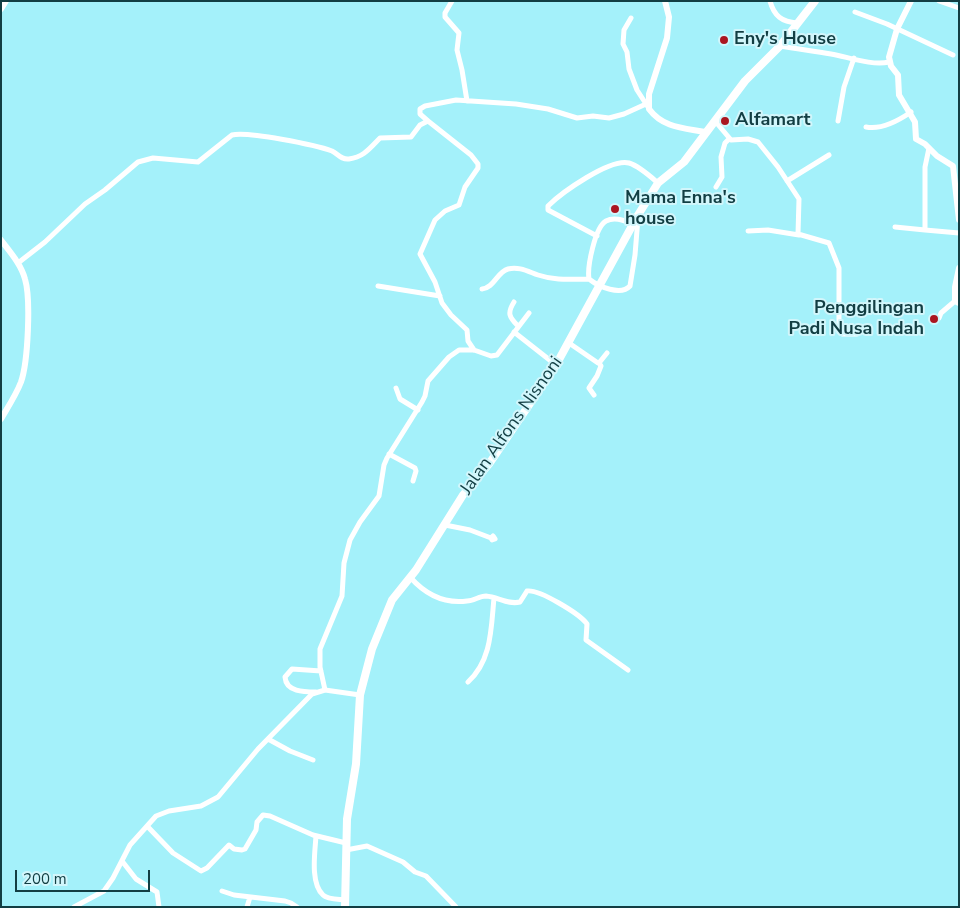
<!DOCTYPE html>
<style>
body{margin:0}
#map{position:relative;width:960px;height:908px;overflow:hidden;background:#a4f1fa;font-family:"Nunito Sans",sans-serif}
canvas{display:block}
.frame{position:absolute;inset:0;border:2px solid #123e43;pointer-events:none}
.scale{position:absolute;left:15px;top:870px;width:135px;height:22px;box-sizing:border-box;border:2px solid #123e43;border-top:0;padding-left:6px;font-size:15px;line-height:18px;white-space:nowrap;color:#123e43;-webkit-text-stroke:4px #d2f6fb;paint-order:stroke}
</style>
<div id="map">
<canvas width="960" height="908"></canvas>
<div class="frame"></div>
<div class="scale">200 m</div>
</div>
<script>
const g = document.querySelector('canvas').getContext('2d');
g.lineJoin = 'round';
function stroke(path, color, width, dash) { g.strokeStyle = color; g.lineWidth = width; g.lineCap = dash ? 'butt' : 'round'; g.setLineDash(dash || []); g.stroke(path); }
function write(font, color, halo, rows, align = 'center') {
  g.font = font + ' "Nunito Sans",sans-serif'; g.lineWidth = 4; g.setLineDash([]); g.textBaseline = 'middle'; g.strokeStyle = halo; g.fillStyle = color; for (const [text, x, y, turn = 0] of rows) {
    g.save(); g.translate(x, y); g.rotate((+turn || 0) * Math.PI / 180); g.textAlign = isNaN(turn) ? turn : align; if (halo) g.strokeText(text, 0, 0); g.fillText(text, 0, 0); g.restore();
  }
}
stroke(new Path2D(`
 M452 1 445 13V17L459 33 457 50 462 70 467 101
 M770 1C774 16 782 22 797 23
 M939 1 959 8
 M855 12 887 24 953 55
 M631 18 624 30 623 44 627 52 629 69 637 90 648 107
 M780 46C797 49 814 51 831 54 848 57 872 66 889 62
 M428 121 420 114V109L425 106 456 100 516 104 548 109 577 118 593 116 609 118 624 114 646 104
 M715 121 731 140 748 139 758 142 778 167 799 199 798 234 829 243 839 268V332L842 334H857
 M838 121 844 87 854 58
 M866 127C882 130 898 121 911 112
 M929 148 925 167V230L959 233
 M787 181 829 155
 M716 187 722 177 721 157 725 143 729 139
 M633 224C625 221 615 216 606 221 595 227 587 267 589 279 599 287 621 296 630 286L635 255 638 218
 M895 227 925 230
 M748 231 768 230 799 235
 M597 236 548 210V206C561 193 610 158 629 163 639 166 650 176 658 183
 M18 263 45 242 85 204 105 190 138 162 153 158 198 162 232 135C247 131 316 145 332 151 338 154 341 160 349 159 364 157 370 148 380 138L411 137 420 125 428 121 471 155 478 164V168L465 187 459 205 445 211 435 220 420 254 435 282 442 303 451 315 467 330 468 341 474 350
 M378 286 440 296
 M482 289C494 288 497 272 508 269 519 266 529 272 538 275 556 281 571 279 589 279
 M514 302C507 313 509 317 518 326
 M939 318 941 313 955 301
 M514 332 556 365
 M569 343 598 363H599L607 353
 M396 388 400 399 418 410
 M594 395 589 388 597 376 601 366 599 363
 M389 454 415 468 416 471 413 481
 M445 525 470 530 491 538
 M493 536 495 539 492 540 491 538Z
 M410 577C425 594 444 604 467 601 474 601 479 596 486 596 498 597 508 605 520 602L527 591C539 589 580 614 587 624L586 640 628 670
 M468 682C492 660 491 628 494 598
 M325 690 320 667V649L342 596 344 563 350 540 360 522 379 496 384 465 387 458 422 402 425 396 428 381 449 357 459 350H474L491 356 497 355 529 313
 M316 692C304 692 286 692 285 677L292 669 321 671
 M268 739 290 751 313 760
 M148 827 173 853 201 871 207 868 229 845 234 849 242 850 245 849 256 830 257 822 263 815 270 816 313 835 346 843
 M316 836C315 852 310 883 323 895 328 900 339 899 346 900
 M346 850 367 846 403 862 415 872 426 876 456 907
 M122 861 136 879 157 892 159 907
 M222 891 234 895 285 901 291 903 297 907
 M74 907 104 891 113 878 130 845 156 816 169 811 201 806 218 797 258 749 312 694 325 690 360 695
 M247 907 250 897`), '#fff', 5);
stroke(new Path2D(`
 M665 1 669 17 667 38 649 94V109C663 128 684 128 705 132
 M911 1 897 29 889 57 891 66 898 75 899 95 915 122 916 139 925 144 937 156 953 166 959 220
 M1 9 6 1
 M1 240C10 252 21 264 25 279 31 299 28 362 21 382 16 395 8 407 1 419
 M959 268 955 287V301L959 303`), '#fff', 6);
stroke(new Path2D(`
 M345 907 347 819 356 764 360 695 372 649 392 600 416 570 463 495 489 464 556 365 638 215 658 183 684 162 745 81 780 46 815 1`), '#fff', 8);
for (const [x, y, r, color] of [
 [724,40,5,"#aa1620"],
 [725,121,5,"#aa1620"],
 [615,209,5,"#aa1620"],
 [934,319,5,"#aa1620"]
]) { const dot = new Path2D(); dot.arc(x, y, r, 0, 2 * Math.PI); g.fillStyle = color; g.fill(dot); stroke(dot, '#d2f6fb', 2); }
write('bold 18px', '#123e43', '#d2f6fb', [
 ["Eny's House",734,40],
 ["Alfamart",735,121],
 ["Mama Enna's",625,199],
 ["house",625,220],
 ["Penggilingan",924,309,"right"],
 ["Padi Nusa Indah",924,330,"right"]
], 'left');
write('18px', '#123e43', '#d2f6fb', [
 ["Jalan Alfons Nisnoni",512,426,-55]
]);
</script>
